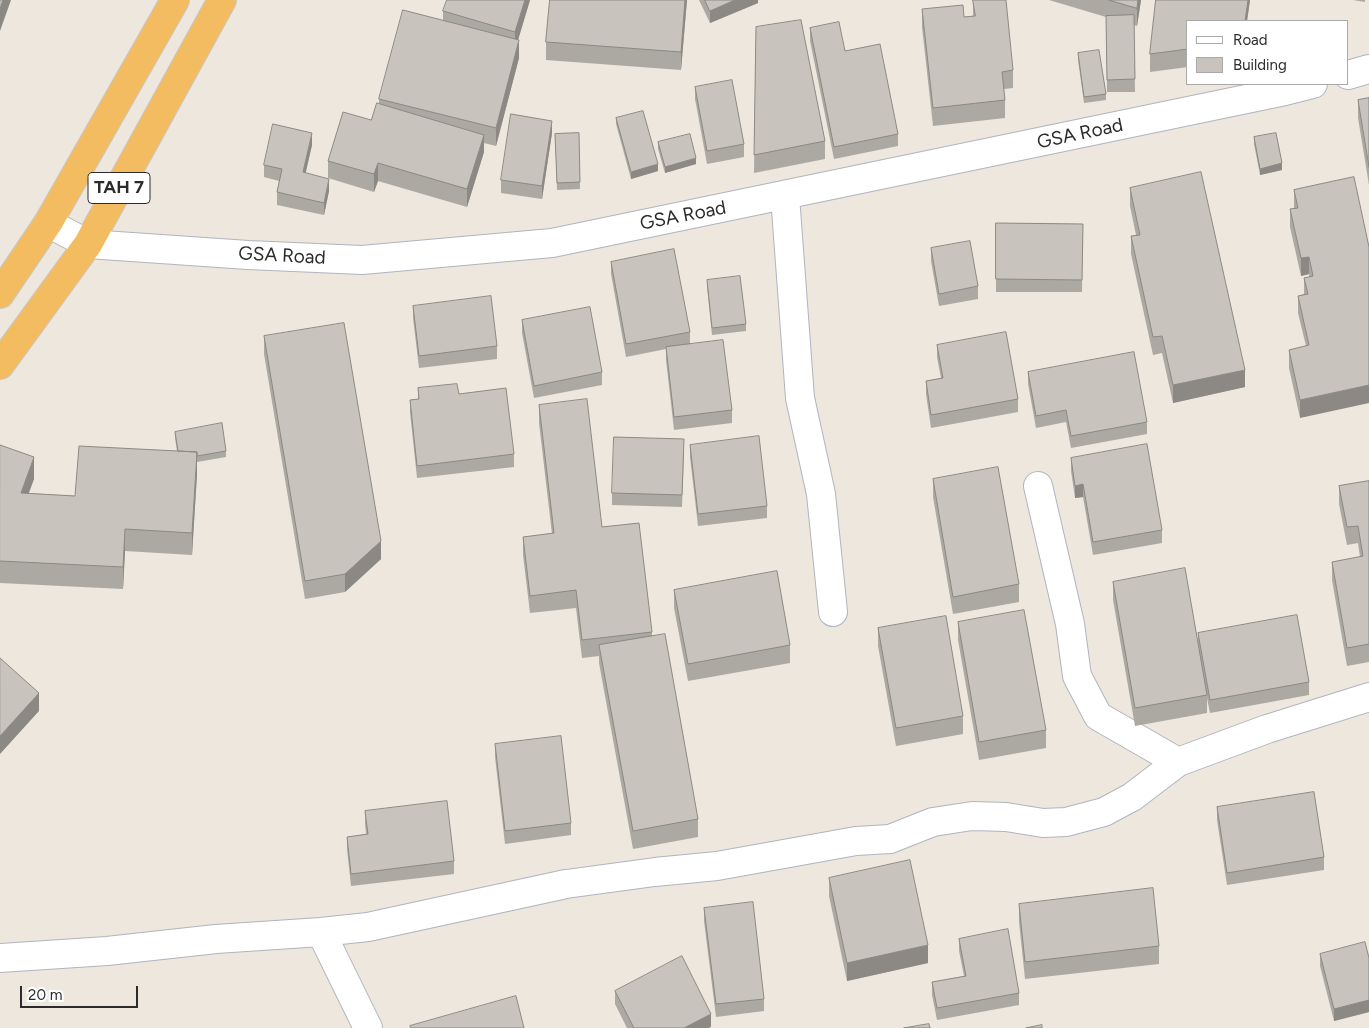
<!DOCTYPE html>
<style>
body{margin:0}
#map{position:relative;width:1369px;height:1028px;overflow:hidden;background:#ede7de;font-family:Figtree,sans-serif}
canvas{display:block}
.legend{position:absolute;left:1186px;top:20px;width:162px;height:65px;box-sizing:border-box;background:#fff;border:1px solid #aaa;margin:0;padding:6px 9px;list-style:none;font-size:15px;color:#2b2b2b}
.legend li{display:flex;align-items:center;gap:10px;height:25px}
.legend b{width:25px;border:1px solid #aaa}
.scale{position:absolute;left:20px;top:986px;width:118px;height:22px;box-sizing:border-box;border:2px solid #2b2b2b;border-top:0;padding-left:6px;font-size:15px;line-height:18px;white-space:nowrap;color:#2b2b2b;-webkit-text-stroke:4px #fff;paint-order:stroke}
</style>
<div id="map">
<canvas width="1369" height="1028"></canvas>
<ul class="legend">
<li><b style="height:6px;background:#fff"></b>Road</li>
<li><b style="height:14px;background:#c8c4bd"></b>Building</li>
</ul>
<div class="scale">20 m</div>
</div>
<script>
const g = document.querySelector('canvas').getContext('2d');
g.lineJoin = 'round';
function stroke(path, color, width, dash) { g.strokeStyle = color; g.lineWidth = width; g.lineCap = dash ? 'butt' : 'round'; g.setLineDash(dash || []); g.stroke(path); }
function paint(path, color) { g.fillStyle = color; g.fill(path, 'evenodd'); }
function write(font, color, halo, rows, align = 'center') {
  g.font = font + ' Figtree,sans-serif'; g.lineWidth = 5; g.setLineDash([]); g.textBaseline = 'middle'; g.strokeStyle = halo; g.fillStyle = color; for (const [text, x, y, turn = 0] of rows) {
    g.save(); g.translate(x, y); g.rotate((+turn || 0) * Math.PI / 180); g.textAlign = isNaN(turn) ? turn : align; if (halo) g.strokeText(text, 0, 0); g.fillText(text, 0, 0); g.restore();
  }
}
const minor = new Path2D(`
 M785 196 800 398 821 494 833 612
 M1038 486 1070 624 1077 676 1098 716 1178 762
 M321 932 368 1028
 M0 958 107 951 216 939 321 932 368 927 566 884 655 872 717 866 856 841 890 839 933 822 972 816 1006 817 1043 823 1066 822 1104 812 1132 797 1178 762 1267 729 1369 697`);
const tertiary = new Path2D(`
 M1348 75 1369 69
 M48 223 88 244 248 255 362 260 552 243 1285 91 1313 84`);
const trunk = new Path2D(`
 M0 294 48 223 175 0
 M0 365 88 244 222 0`);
stroke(minor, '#b1b4bf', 30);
stroke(tertiary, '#b1b4bf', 30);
stroke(trunk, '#c8c8c8', 30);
stroke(minor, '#fff', 28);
stroke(tertiary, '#fff', 28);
stroke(trunk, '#f4bc60', 28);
paint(new Path2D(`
 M530 0 518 40 519 58 496 146 484 143V152L467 207 378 181 374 192 328 178V161L371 120 379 104V99L443 21V11Z
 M550 0H687L681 70 546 60V42Z
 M699 0H758V3L710 23Z
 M973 0 1013 70V88L1004 89 1005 100V118L933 126 922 27V9L964 17 973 16Z
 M1049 0H1141L1137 26 1134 25 1135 92H1107L1106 17Z
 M1156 0H1250L1247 21H1188V67L1150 72V54Z
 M1353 0H1365V2Z
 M756 27 825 141V159L754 173Z
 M810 28 845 51 898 134V146L834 159 810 41Z
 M1078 53 1106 94V100L1084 103 1078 60Z
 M695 87 744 144V157L707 164 695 99Z
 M1369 98V185L1358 118V100Z
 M616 118 658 171 631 179 616 124Z
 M552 133 542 199 501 193V180Z
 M579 133 580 189 557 190 555 134Z
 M1254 137 1282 170 1260 175 1254 144Z
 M658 142 696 164 665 173 658 149Z
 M312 145 305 173 329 191 324 215 277 205V192L279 181 264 177V165Z
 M1354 177 1300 418 1289 368V350L1306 346 1298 313V296L1304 294V278L1309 277V274L1301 276 1290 227V209L1294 208V190Z
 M1130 188 1245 387 1173 403 1162 353 1153 355 1131 254V236L1136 235 1130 206Z
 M996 223 1083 224 1082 292H996Z
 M931 248 978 286V299L939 306 931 261Z
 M611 262 690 332V344L732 410V423L674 430 666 360V349L626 357 611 274Z
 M707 280 746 324V331L712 335 707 287Z
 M413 306 497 346V359L419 368 413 318Z
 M522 320 602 372V385L534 398 522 333Z
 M264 336 381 559 345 592 305 599 264 354Z
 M937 345 1018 399V412L931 428 926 394V381L941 378 937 357Z
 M1028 372 1147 422V434L1071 448 1066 422 1036 428 1028 384Z
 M418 388 459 394 514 454V467L417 478 410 412V400L418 399Z
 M539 405 602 527 652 632V636L698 819V837L633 849 599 663V656L582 658 576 608 530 613 523 555V537L552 534 539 423Z
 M175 432 226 451V457L197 462V474L192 555 125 551 123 589 0 583V445L34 479 28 493 75 496 177 451 175 438Z
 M690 445 767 506V518L698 526 690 457Z
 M684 452 682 507 612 505V493Z
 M1071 458 1162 530V543L1093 555 1083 497 1075 498 1071 471Z
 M933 479 1019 584V602L953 614 933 497Z
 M1369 481V662L1347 666 1332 580V562L1360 557 1358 543 1347 545 1339 504V486Z
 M1113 582 1198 645V633L1309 682V695L1210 713 1207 698V713L1135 726 1113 600Z
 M674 590 790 645V663L688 681 674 608Z
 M958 622 1046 730V748L979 760 958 640Z
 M878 628 963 716V734L896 746 878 646Z
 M495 744 571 823V835L505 844 495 757Z
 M1217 807 1324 857V870L1227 885 1217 820Z
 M365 811 454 861V874L351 886 347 849V837L366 834 365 824Z
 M829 878 928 963 847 981 829 896Z
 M1019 904 1159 946V964L1025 979 1019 922Z
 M704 908 764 999V1011L716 1017 704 921Z
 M959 939 1019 993V1005L937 1020 932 995V982L964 976 959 951Z
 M1320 954 1369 958V1012L1334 1021 1320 966Z
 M615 991 711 1027 708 1028H627L615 1004Z`), '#aca9a3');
paint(new Path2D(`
 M3 0H11L0 31V9Z
 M525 0H530L515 50V32Z
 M685 0H687L681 70V52Z
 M735 0H758V3L710 23V11Z
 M1138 0H1141L1137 26V8Z
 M1248 0H1250L1247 21H1245Z
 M519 40V58L496 146V128Z
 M552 121V133L542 199V186Z
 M312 133V145L303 185V172Z
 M484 135V152L467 207V189Z
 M696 158V164L665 173V167Z
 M378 163V181L374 192V174Z
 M1282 163V170L1260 175V169Z
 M658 164V171L631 179V172Z
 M329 179V191L324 215V203Z
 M1309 257V274L1301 276V258Z
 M1245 370V387L1173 403V385Z
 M1369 385V403L1300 418V400Z
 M197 452V474L192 555V533Z
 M34 457V479L21 515V493Z
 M1083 484V497L1075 498V486Z
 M125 529V551L123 589V567Z
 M381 541V559L345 592V574Z
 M39 693V711L0 754V736Z
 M928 945V963L847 981V963Z
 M1369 1000V1012L1334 1021V1009Z
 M711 1014V1027L708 1028H684Z`), '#8c8984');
const building = new Path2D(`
 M0 0H3L0 9Z
 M447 0H525L515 32 443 11Z
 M550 0H685L681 52 546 42Z
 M705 0H735L710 11Z
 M973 0H1006L1013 70 1002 72 1005 100 933 108 922 9 963 5 964 17 975 16Z
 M1109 0H1138L1137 8Z
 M1156 0H1248L1245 21H1188V49L1150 54Z
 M403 10 519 40 496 128 379 99Z
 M1134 15 1135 79 1107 80 1106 16Z
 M801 20 825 141 754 155 756 27Z
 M839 22 845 51 880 44 898 134 834 147 810 28Z
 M1099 50 1106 94 1084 97 1078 53Z
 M732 80 744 144 707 151 695 87Z
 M1369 98V167L1358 100Z
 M377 103 484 135 467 189 378 163 374 174 328 161 343 112 371 120Z
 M643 111 658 164 631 172 616 118Z
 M511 114 552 121 542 186 501 180Z
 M273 124 312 133 303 172 329 179 324 203 277 192 282 169 264 165Z
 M579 133 580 182 557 183 555 134Z
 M1276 133 1282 163 1260 169 1254 137Z
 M690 134 696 158 665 167 658 142Z
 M1201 172 1245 370 1173 385 1162 336 1153 337 1131 236 1140 235 1130 188Z
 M1354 177 1369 247V385L1300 400 1289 350 1309 345 1298 296 1308 294 1304 278 1313 276 1309 257 1301 258 1290 209 1298 208 1294 190Z
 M996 223 1083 224 1082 280 996 279Z
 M970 241 978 286 939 294 931 248Z
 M674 249 690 332 626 344 611 262Z
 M740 276 746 324 712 328 707 280Z
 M491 296 497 346 419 356 413 306Z
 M590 307 602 372 534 386 522 320Z
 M344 323 381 541 345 574 305 581 264 336Z
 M1006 332 1018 399 931 415 926 381 943 378 937 345Z
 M723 340 732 410 674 417 666 347Z
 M1134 352 1147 422 1071 436 1066 410 1036 416 1028 372Z
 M457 384 459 394 506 388 514 454 417 466 410 400 419 399 418 388Z
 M587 399 602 527 639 523 652 632 582 640 576 590 530 596 523 537 554 533 539 405Z
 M222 423 226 451 197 456V452L178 451 175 432Z
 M759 436 767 506 698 514 690 445Z
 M614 437 684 439 682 495 612 493Z
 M1147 444 1162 530 1093 542 1083 484 1075 486 1071 458Z
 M0 445 34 457 21 493 75 496 79 446 197 452 192 533 125 529 123 567 0 561Z
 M998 467 1019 584 953 597 933 479Z
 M1369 481V644L1347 648 1332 562 1363 556 1358 526 1347 527 1339 486Z
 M1185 568 1207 695 1135 708 1113 582Z
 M777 571 790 645 688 664 674 590Z
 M1024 610 1046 730 979 742 958 622Z
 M1297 615 1309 682 1210 700 1198 633Z
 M946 616 963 716 896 728 878 628Z
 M665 634 698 819 633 831 599 645Z
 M0 658 39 693 0 736Z
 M561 736 571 823 505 831 495 744Z
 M1314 792 1324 857 1227 873 1217 807Z
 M447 801 454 861 351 874 347 837 368 834 365 811Z
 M910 860 928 945 847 963 829 878Z
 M1153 888 1159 946 1025 962 1019 904Z
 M753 902 764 999 716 1004 704 908Z
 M1008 929 1019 993 937 1008 932 982 966 976 959 939Z
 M1365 942 1369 958V1000L1334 1009 1320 954Z
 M682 956 711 1014 684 1028H634L615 991Z
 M516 996 524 1028H411L410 1026Z
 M929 1024 930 1028H904Z
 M1042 1025V1028H1026Z`);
paint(building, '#c8c4bd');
stroke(building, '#8c8984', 1);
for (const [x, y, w] of [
 [119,188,62]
]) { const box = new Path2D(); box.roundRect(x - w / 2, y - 15.5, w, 31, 4); g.fillStyle = '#fff'; g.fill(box); stroke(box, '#2b2b2b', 1); }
write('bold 18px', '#2b2b2b', null, [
 ["TAH 7",119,188]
]);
write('19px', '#2b2b2b', '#fff', [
 ["GSA Road",1080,134,-12],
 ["GSA Road",683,216,-11],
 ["GSA Road",282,256,3]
]);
</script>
